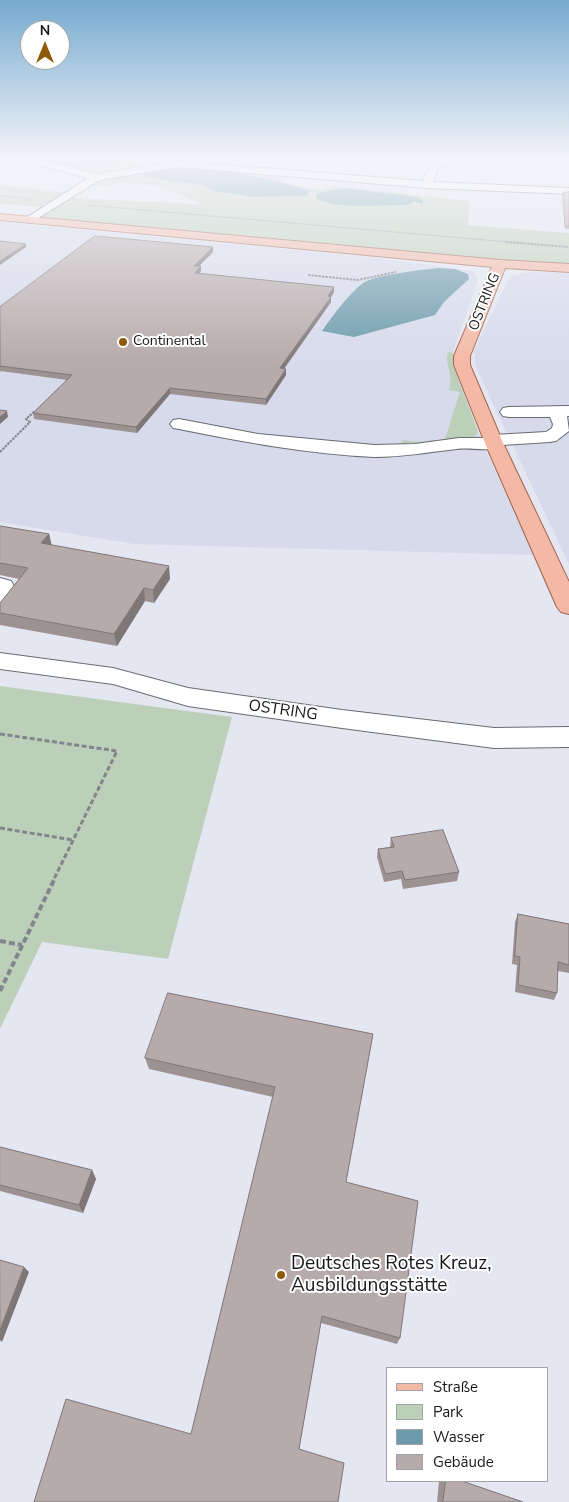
<!DOCTYPE html>
<meta charset="utf-8">
<style>
body{margin:0}
#map{position:relative;width:569px;height:1502px;overflow:hidden;background:#e4e7f1;font-family:"Nunito Sans",sans-serif}
canvas{display:block}
.legend{position:absolute;left:386px;top:1367px;width:162px;height:115px;box-sizing:border-box;background:#fff;border:1px solid #a2a3a4;margin:0;padding:6px 9px;list-style:none;font-size:15px;color:#17181b}
.legend li{display:flex;align-items:center;gap:10px;height:25px}
.legend b{width:25px;border:1px solid #a2a3a4}
.north{position:absolute;left:20px;top:20px;width:50px;height:50px;box-sizing:border-box;background:#fff;border:1px solid #a2a3a4;border-radius:50%;rotate:0deg;font-size:14px;font-weight:700;line-height:20px;text-align:center;color:#17181b}
.north::after{content:'';display:block;margin:auto;width:18px;height:22px;background:#8e5b09;clip-path:polygon(50% 0,100% 100%,50% 72%,0 100%)}
</style>
<div id="map">
<canvas width="569" height="1502"></canvas>
<ul class="legend">
<li><b style="height:6px;background:#f4b9a5"></b>Straße</li>
<li><b style="height:14px;background:#bcd0b9"></b>Park</li>
<li><b style="height:14px;background:#6b9aaa"></b>Wasser</li>
<li><b style="height:14px;background:#b6aaaa"></b>Gebäude</li>
</ul>
<div class="north">N</div>
</div>
<script>
const g = document.querySelector('canvas').getContext('2d');
g.lineJoin = 'round';
function paint(path, color) { g.fillStyle = color; g.fill(path, 'evenodd'); }
function stroke(path, color, width, dash) { g.strokeStyle = color; g.lineWidth = width; g.lineCap = dash ? 'butt' : 'round'; g.setLineDash(dash || []); g.stroke(path); }
function write(font, color, halo, rows, align = 'center') {
  g.font = font + ' "Nunito Sans",sans-serif'; g.lineWidth = 4; g.setLineDash([]); g.textBaseline = 'middle'; g.strokeStyle = halo; g.fillStyle = color; for (const [text, x, y, turn = 0] of rows) {
    g.save(); g.translate(x, y); g.rotate((+turn || 0) * Math.PI / 180); g.textAlign = isNaN(turn) ? turn : align; if (halo) g.strokeText(text, 0, 0); g.fillText(text, 0, 0); g.restore();
  }
}
paint(new Path2D(`
 M0 222 378 258 475 271 478 281 452 355 453 365 486 451 534 555 134 544 0 522Z
 M529 272 569 273V564L476 368 474 351 510 276Z`), '#d6daeb');
paint(new Path2D(`
 M35 156H50C61 168 80 167 95 167L103 156H121L148 168 177 164 288 173 279 181 318 190 335 186 470 201 468 225 569 233V265L411 253 41 217 70 198 202 204 160 186 118 182 111 187 88 185 96 177 39 162ZM195 168 283 182 311 191 307 196 253 197 213 191 202 185 170 179ZM345 188 418 197 422 204 325 203 316 198 317 193Z
 M0 185 66 193 41 207 0 204Z
 M448 352 453 353V365L478 432 474 438 409 449 368 450 345 447 347 444 359 445 361 443 398 448 403 440 429 443 431 440 444 442 460 392 449 390C454 373 444 363 448 352Z
 M0 686 232 717 168 959 42 942 0 1029Z`), '#bcd0b9');
paint(new Path2D(`
 M50 156H103L112 165C94 167 64 172 50 156Z
 M175 167C221 168 268 177 311 191L307 196 253 197 213 191 202 185 151 178 138 174Z
 M345 188 418 197 423 201 422 204 414 202 407 205C381 204 338 210 316 199L317 193Z
 M439 268 455 269 468 274 469 279 444 302 435 315 354 337 322 331C334 314 347 296 363 283 372 276 425 269 439 268Z`), '#6b9aaa');
stroke(new Path2D(`
 M112 164 116 165`), '#6b9aaa', 3);
const minor = new Path2D(`
 M30 156H40L43 160 97 174 177 161 423 181 430 164 453 156H468L438 168 433 182 569 188V194L427 188 177 167 100 180 30 223 24 220 26 218 88 178 35 164Z
 M569 406V416H567L569 431 556 441 550 442 502 445C492 453 470 447 457 449 429 452 403 457 374 457 309 454 243 442 179 429L173 428 170 424 173 420 179 419 258 434 374 445 415 444 459 438H486L493 435 546 432 552 428 553 424 550 417H509L503 416 500 412 503 408 509 407Z
 M0 578 11 581 14 586V594L8 601 0 603Z
 M0 653 113 668 188 688 342 710 494 728 569 727V747L494 748 342 728 188 706 113 684 0 669Z`);
const major = new Path2D(`
 M0 214 500 260 569 264V272L505 268 470 356V365L503 443 569 582V614L561 612 557 607 485 443 454 365V356L492 267 0 220Z`);
stroke(minor, '#696b73', 2);
stroke(major, '#a2634e', 2);
stroke(new Path2D(`
 M0 196 32 199
 M85 205 520 243`), '#83858b', 1, [2, 1]);
stroke(new Path2D(`
 M506 242 569 247
 M308 275 358 280 396 272
 M0 452 30 422 26 419 35 411`), '#83858b', 2, [2.5, 1]);
stroke(new Path2D(`
 M0 734 117 751 54 879
 M0 828 73 840`), '#83858b', 3, [5, 2.5]);
stroke(new Path2D(`
 M0 941 22 945
 M0 991 55 878`), '#83858b', 4, [6, 3]);
paint(minor, '#fff');
paint(major, '#f4b9a5');
paint(new Path2D(`
 M569 192V229H565L562 196 563 193Z
 M213 252 199 266 201 271 199 273 334 287V292L331 297V302L284 369 286 375 266 405 170 394 137 433 34 419 33 413 67 380 1 371 0 372V307Z
 M0 526 49 534 51 545 170 579 154 603 145 601 117 646 0 625V603L19 579 0 575Z
 M391 838 459 872 457 881 403 889 401 879 384 882 377 857 378 849 390 847Z
 M518 914 569 924V973L558 971 557 993 554 1000 515 992 517 965 512 964 515 922Z
 M373 1034 346 1182 400 1338 397 1344 321 1323 299 1449 338 1502 191 1434 273 1097 149 1069 145 1058Z
 M0 1147 92 1170 96 1179 83 1213 0 1191Z
 M439 1481H462L523 1502H437Z`), '#9d9292');
paint(new Path2D(`
 M26 244V247L0 265V261Z
 M213 247V252L194 271V266Z
 M201 266V271L195 278V273Z
 M334 287V292L328 302V296Z
 M331 297V302L280 374V368Z
 M286 369V375L266 405V399Z
 M170 388V394L137 433 136 427Z
 M7 411 8 417 0 424V417Z
 M49 534 52 546 41 543Z
 M169 566 170 579 154 603 153 590Z
 M144 588 145 601 117 646 114 634Z
 M92 1170 96 1179 83 1213 79 1205Z
 M24 1267 29 1272 2 1342 0 1340V1330Z`), '#7f7777');
const building = new Path2D(`
 M569 192V226H565L563 193Z
 M95 236 213 247 194 266H201L195 273 334 287 328 296 331 297 280 368 286 369 266 399 170 388 136 427 33 413 72 375 0 366V307Z
 M0 241 26 244 0 261Z
 M0 410 7 411 0 417Z
 M0 526 49 534 41 543 169 566 153 590 144 588 114 634 0 613V603L28 568 0 563Z
 M443 830 459 872 405 880 402 871 385 874 378 849 394 847 391 838Z
 M518 914 569 924V965L558 962 557 993 518 985 520 957 515 956Z
 M168 993 373 1034 346 1182 418 1201 400 1338 322 1316 299 1449 344 1463 338 1502H34L66 1399 191 1434 275 1087 145 1058Z
 M0 1147 92 1170 79 1205 0 1185Z
 M0 1260 24 1267 0 1330Z
 M446 1481H462L523 1502H443Z`);
paint(building, '#b6aaaa');
stroke(building, '#7f7777', 1);
const sky = g.createLinearGradient(0, 0, 0, 366);
sky.addColorStop(0, '#76aacf');
sky.addColorStop(0.43, '#f3f4f9');
sky.addColorStop(1, '#f3f4f900');
g.fillStyle = sky;
g.fillRect(0, 0, 569, 366);
for (const [x, y, r, color] of [
 [123,342,5,"#8e5b09"],
 [281,1275,5,"#8e5b09"]
]) { const dot = new Path2D(); dot.arc(x, y, r, 0, 2 * Math.PI); g.fillStyle = color; g.fill(dot); stroke(dot, '#fff', 2); }
write('14px', '#17181b', '#fff', [
 ["OSTRING",485,302,-68]
]);
write('14px', '#17181b', '#fff', [
 ["Continental",133,342]
], 'left');
write('16px', '#17181b', '#fff', [
 ["OSTRING",283,711,8]
]);
write('19px', '#17181b', '#fff', [
 ["Deutsches Rotes Kreuz,",291,1264],
 ["Ausbildungsstätte",291,1286]
], 'left');
</script>
